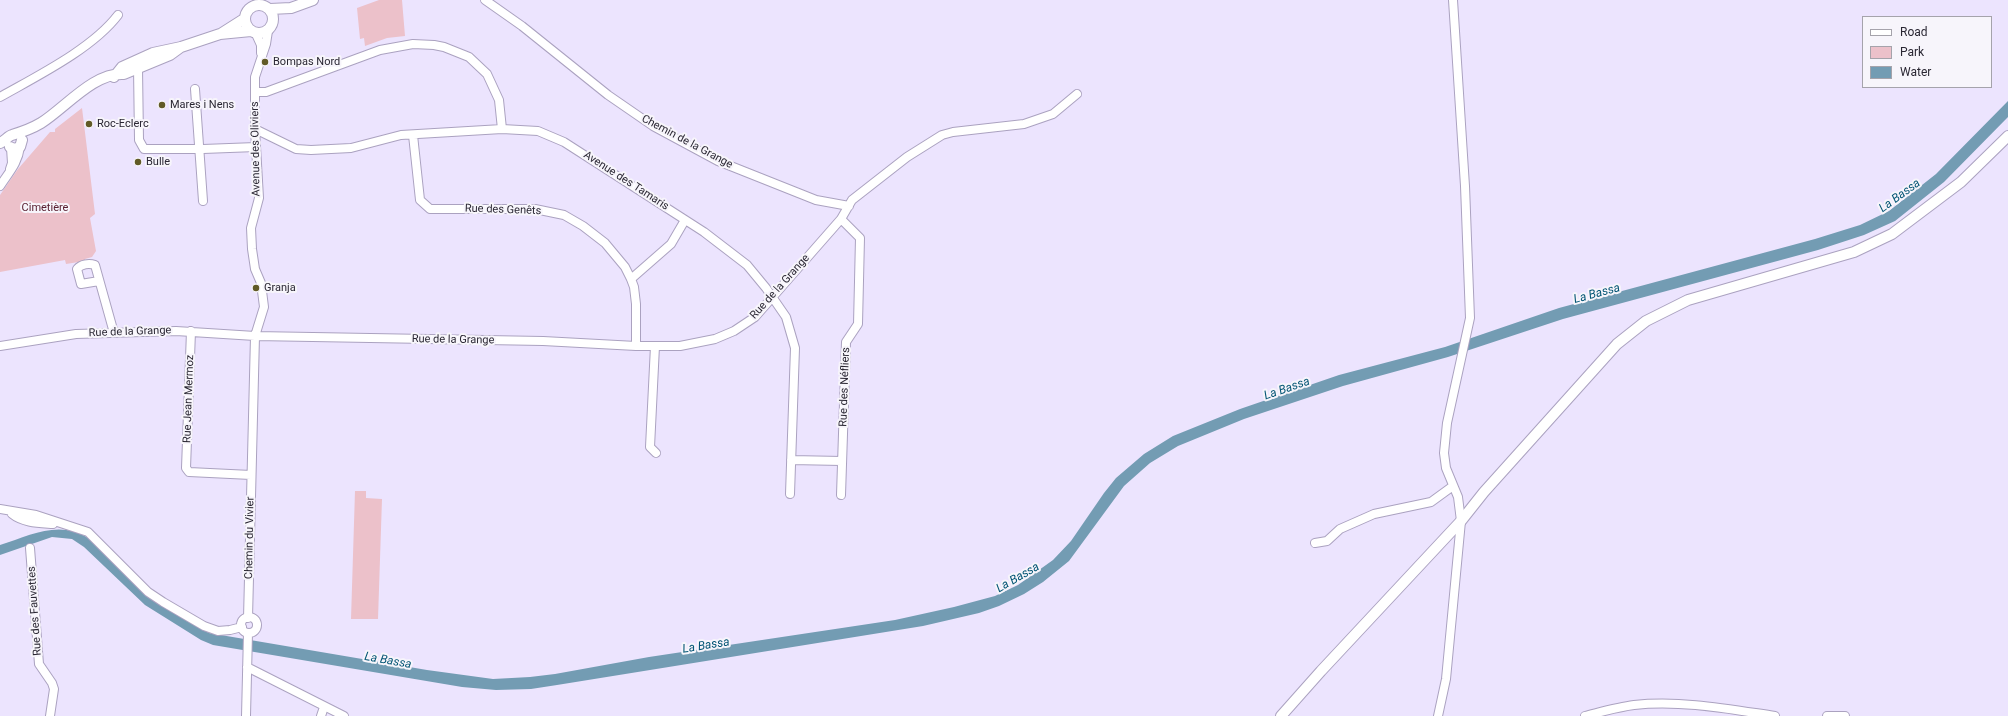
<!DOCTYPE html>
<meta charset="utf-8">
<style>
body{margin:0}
#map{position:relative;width:2008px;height:716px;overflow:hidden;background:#ece4fe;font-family:Roboto,sans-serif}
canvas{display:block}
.legend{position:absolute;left:1862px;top:16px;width:130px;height:72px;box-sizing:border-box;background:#f7f5fb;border:1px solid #a5a3ab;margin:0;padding:5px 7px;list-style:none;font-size:12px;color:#2a2733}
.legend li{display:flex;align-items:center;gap:8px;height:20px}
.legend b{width:20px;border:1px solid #a5a3ab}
</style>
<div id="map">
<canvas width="2008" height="716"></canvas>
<ul class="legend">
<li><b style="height:5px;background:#fff"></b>Road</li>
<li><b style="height:11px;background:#ecc1ca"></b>Park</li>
<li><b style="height:11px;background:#739cb3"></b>Water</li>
</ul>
</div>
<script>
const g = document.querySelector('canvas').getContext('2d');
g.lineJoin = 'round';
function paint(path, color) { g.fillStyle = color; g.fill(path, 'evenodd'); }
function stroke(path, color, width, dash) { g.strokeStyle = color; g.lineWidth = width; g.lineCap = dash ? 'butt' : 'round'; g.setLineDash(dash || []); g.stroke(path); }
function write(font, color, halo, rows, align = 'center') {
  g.font = font + ' Roboto,sans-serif'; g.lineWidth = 4; g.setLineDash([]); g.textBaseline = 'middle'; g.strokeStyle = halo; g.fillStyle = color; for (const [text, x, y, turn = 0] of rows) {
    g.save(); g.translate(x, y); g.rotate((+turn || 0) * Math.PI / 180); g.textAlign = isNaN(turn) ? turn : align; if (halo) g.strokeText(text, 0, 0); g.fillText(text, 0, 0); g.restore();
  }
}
paint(new Path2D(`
 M379 0H402L405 36 387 38 365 46 364 38 360 39 357 8Z
 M82 108 95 214 90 218 96 251 92 257 85 259V261L66 264 65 260 0 272V195L18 169 50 132H55V129Z
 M355 491H366V498L382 499 378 619H351Z`), '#ecc1ca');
paint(new Path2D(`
 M2008 101V117L1944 182 1895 221 1864 235 1818 250 1563 319 1448 357 1343 386 1244 419 1178 446 1150 463 1124 486 1069 561 1043 582 1024 594 999 606 979 613 923 626 557 685 531 689 496 690 462 687 213 645 201 640 145 605 84 547 72 539 52 537 0 555V545C31 535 60 519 90 539L159 604 209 633 427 670 493 679 530 677 555 674 649 657 895 620 954 607 995 596 1018 585 1053 560 1071 541 1104 493 1116 478 1144 454 1173 436 1240 409 1339 375 1445 347 1559 308 1815 239 1860 225 1889 211 1936 174Z`), '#739cb3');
const minor = new Path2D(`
 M485 0 522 26 608 95 653 126 718 161 816 200 849 206
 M256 34 261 45V53
 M138 68 139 140 144 149H203L256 147
 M195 89 203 201
 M255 92H266L380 50 413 44 434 45 444 47 469 57 487 74 499 100 502 129
 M0 97C37 76 92 49 118 15
 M255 129 296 149 311 150 351 148 401 135 502 129 538 131 564 142 704 232 747 265 766 288 786 317 795 348 790 494
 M413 135 420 200 430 209H535L564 215 583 226 605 243 625 267 631 279 634 287 636 304V346
 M10 169 12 163 11 148
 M0 186C9 172 18 163 20 147
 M631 279 671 244 685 220
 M99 281 81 284 77 269C81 264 89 263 95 265L114 333
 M191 331 186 468 189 472 251 475
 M0 346 76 334 176 331 255 336 543 341 636 346H680L715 339 734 331 755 317 841 219 852 200 907 157 942 135 953 132 1024 124 1053 114 1077 94
 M655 346 650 447 656 453
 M791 460 842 461
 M841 495 846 342 858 324 860 238 841 219
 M0 509 36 515 88 532 148 592 163 602 204 626 218 631 230 630 242 627
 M12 514C23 523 40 523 53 524
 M1315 543 1327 541 1340 529 1374 514 1431 502 1453 486
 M30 548 39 664 52 683 54 689 50 716
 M241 625a8 8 0 1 1 16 0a8 8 0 1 1-16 0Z
 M248 618 255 336 264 307 261 283 255 269 252 249 251 228 259 198 255 129V77L266 44 268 31
 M247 667 344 716
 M246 716 248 633
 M321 716 324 707
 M1438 716 1446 679 1461 521 1458 497 1446 468 1444 453 1447 423 1470 318 1465 186 1453 0
 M1585 716C1601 712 1618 707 1634 705 1681 700 1728 709 1775 716
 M1827 716H1845`);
const major = new Path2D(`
 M245 19a14 14 0 1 1 28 0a14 14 0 1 1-28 0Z
 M270 9 291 8 313 0
 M222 33 244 19
 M114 77 122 67 153 53 181 47 220 34 251 31
 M0 143C5 141 8 136 12 135 22 132 31 129 41 123 65 108 94 72 124 74L170 55 181 47
 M10 147 14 149 20 147 22 140
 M1281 716 1321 671 1461 521 1484 492 1617 344 1646 321 1688 300 1854 252 1892 234 1961 182 2008 136`);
stroke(minor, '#aba2c0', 10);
stroke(major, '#aba2c0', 12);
stroke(minor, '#fff', 8);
stroke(major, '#fff', 10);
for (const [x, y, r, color] of [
 [265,62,4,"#615a26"],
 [162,105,4,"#615a26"],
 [89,124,4,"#615a26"],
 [138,162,4,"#615a26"],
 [256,288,4,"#615a26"]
]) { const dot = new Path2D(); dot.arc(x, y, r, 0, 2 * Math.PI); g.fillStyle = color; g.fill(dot); stroke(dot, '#f7f5fb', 1.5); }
write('11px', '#2a2733', '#f7f5fb', [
 ["Bompas Nord",273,62],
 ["Mares i Nens",170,105],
 ["Roc-Eclerc",97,124],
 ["Bulle",146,162],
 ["Granja",264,288]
], 'left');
write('11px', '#2a2733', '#f7f5fb', [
 ["Chemin de la Grange",687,142,28],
 ["Avenue des Oliviers",256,149,-91],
 ["Avenue des Tamaris",626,181,33],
 ["Rue des Genêts",503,210,2],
 ["Rue de la Grange",780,287,-48],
 ["Rue de la Grange",130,332,-2],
 ["Rue de la Grange",453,340,1],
 ["Rue des Néfliers",845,387,-88],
 ["Rue Jean Mermoz",189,399,-88],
 ["Chemin du Vivier",250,538,-89],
 ["Rue des Fauvettes",35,611,-94]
]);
write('11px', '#5a2132', '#f7f5fb', [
 ["Cimetière",45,208]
]);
write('italic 12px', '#025474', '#f7f5fb', [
 ["La Bassa",1900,196,-36],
 ["La Bassa",1597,294,-15],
 ["La Bassa",1287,389,-19],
 ["La Bassa",1018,578,-30],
 ["La Bassa",706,646,-9],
 ["La Bassa",388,661,10]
]);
</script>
